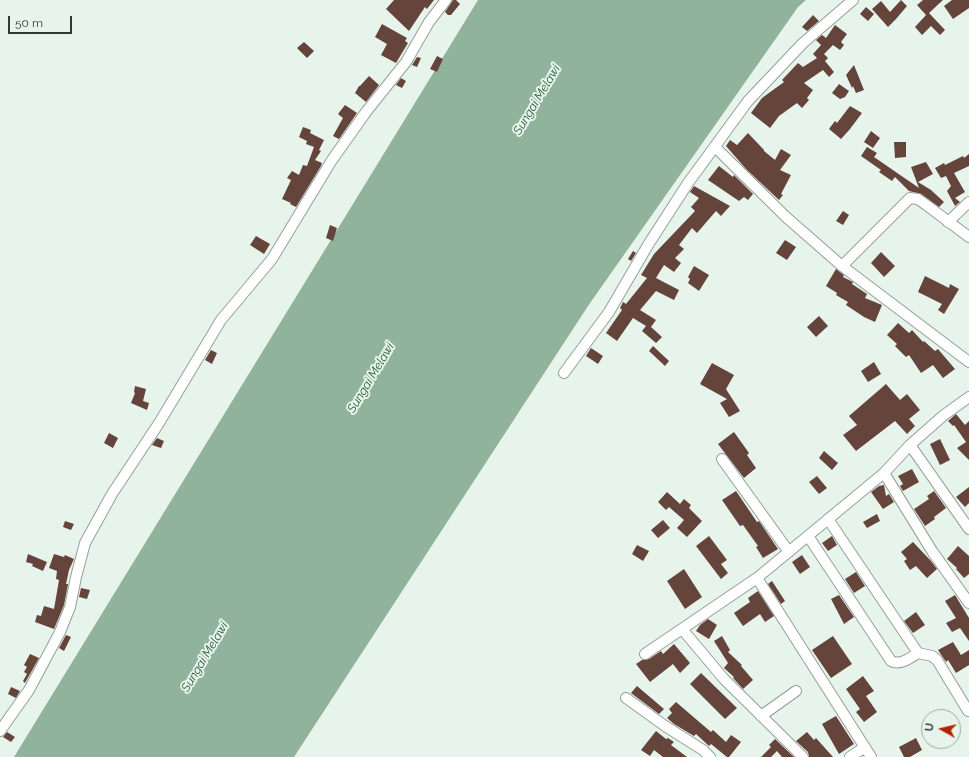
<!DOCTYPE html>
<style>
body{margin:0}
#map{position:relative;width:969px;height:757px;overflow:hidden;background:#e7f4eb;font-family:Raleway,sans-serif}
canvas{display:block}
.north{position:absolute;left:921px;top:709px;width:40px;height:40px;box-sizing:border-box;background:#e7f4eb;border:1px solid #9fa9a2;border-radius:50%;rotate:278deg;font-size:11px;font-weight:700;line-height:16px;text-align:center;color:#343835}
.north::after{content:'';display:block;margin:auto;width:14px;height:18px;background:#b02400;clip-path:polygon(50% 0,100% 100%,50% 72%,0 100%)}
.scale{position:absolute;left:8px;top:16px;width:64px;height:18px;box-sizing:border-box;border:2px solid #343835;border-top:0;padding-left:5px;font-size:12px;line-height:14px;white-space:nowrap;color:#343835;-webkit-text-stroke:3px #e7f4eb;paint-order:stroke}
</style>
<div id="map">
<canvas width="969" height="757"></canvas>
<div class="north">U</div>
<div class="scale">50 m</div>
</div>
<script>
const g = document.querySelector('canvas').getContext('2d');
g.lineJoin = 'round';
function paint(path, color) { g.fillStyle = color; g.fill(path, 'evenodd'); }
function stroke(path, color, width, dash) { g.strokeStyle = color; g.lineWidth = width; g.lineCap = dash ? 'butt' : 'round'; g.setLineDash(dash || []); g.stroke(path); }
function write(font, color, halo, rows, align = 'center') {
  g.font = font + ' Raleway,sans-serif'; g.lineWidth = 4; g.setLineDash([]); g.textBaseline = 'middle'; g.strokeStyle = halo; g.fillStyle = color; for (const [text, x, y, turn = 0] of rows) {
    g.save(); g.translate(x, y); g.rotate((+turn || 0) * Math.PI / 180); g.textAlign = isNaN(turn) ? turn : align; if (halo) g.strokeText(text, 0, 0); g.fillText(text, 0, 0); g.restore();
  }
}
paint(new Path2D(`
 M478 0H806L798 7 588 306 294 757H14Z`), '#91b29b');
paint(new Path2D(`
 M394 0H434L427 9 425 7 409 31 386 9Z
 M453 0H456L460 4 451 15H448L445 12Z
 M901 0 907 6 896 19 888 27 872 9 881 1 890 12Z
 M923 0H943L929 13 945 30 940 35 931 26 922 35 915 27 926 15 917 5Z
 M952 0H969V8L953 19 944 6Z
 M866 7 874 14 868 21 860 14Z
 M813 15 819 21 807 31 802 27Z
 M382 24 407 38 405 41 408 43 396 63 381 55 387 44 375 37Z
 M835 25 847 34 841 42 844 45 840 50 833 45 824 54 828 58 825 61 834 72 829 77 823 70 804 83 813 90 807 98 809 100 802 108 797 103 779 116 770 128 751 113 762 98 784 82 782 80 798 63 803 67 817 58 813 54 821 45 816 40 822 35 826 38Z
 M304 42 314 51 307 58 297 48Z
 M437 56 443 59 437 72 430 69Z
 M417 57 421 58 417 67 412 65Z
 M854 65 864 90 856 93 853 86 852 88 846 75Z
 M369 76 379 85 366 102 355 93 359 86H360Z
 M401 78 406 81 402 88 396 85Z
 M839 84 849 91 845 97 840 99 832 93Z
 M345 105 357 113 339 139 333 136 343 118 338 114Z
 M850 106 862 113 850 129 841 139 829 129 835 121 837 123Z
 M303 127 311 130 310 133 324 140 319 150 321 151 315 160 322 163 321 166 296 207 290 204 291 203 282 199 291 180 287 178 292 171 299 175 303 165 307 166 314 147 306 144 307 141 299 137Z
 M871 131 880 138 873 148 864 142Z
 M748 133 764 150V151L775 160 781 149 791 155 780 170 791 175 781 194 783 195 779 200 746 169 726 146 730 140 737 145Z
 M894 142H906V157L895 158Z
 M867 147 877 153 874 157 919 188 911 167 926 162 933 174 918 182 931 190 944 202 939 207 921 194 909 191 895 177 892 181 879 172 881 170 861 156Z
 M969 154V166L954 173 965 192 955 198 960 202 955 206 947 191 951 186 946 176 941 178 935 168 944 163 945 165 963 156 964 158Z
 M719 166 733 177 734 175 753 194 748 200 744 197 739 201 708 180Z
 M694 186 730 206 721 216 716 211 697 233 692 228 679 245 684 249 675 258 681 263 674 272 664 265 656 278 679 290 674 300 656 291 640 310 656 320 651 327 662 337 656 343 642 331 646 326 633 318 617 341 606 333 622 310 620 308 623 302 626 304 647 278 641 275 654 254 695 211 691 207 699 198 690 192Z
 M843 211 849 215 843 225 836 221Z
 M330 225 337 228 333 241 326 238Z
 M256 236 270 244 264 254 250 245Z
 M785 240 796 247 787 260 776 253Z
 M633 251 636 253 631 261 628 259Z
 M881 252 895 266 884 277 871 263Z
 M694 266 709 275 699 291 688 283 690 279 688 277Z
 M836 269 844 275 843 277 853 282 852 284 867 294 865 298 882 305 875 322 864 317 846 305 848 302 836 295 837 293 826 286Z
 M925 276 949 288 950 284 959 289 944 314 938 310 942 304 918 292Z
 M819 316 828 326 816 337 807 327Z
 M898 323 909 333 912 330 923 342 924 341 935 351 938 349 955 369 943 378 933 365 921 373 909 355 906 357 895 346 897 344 887 335Z
 M653 346 669 361 665 366 649 351Z
 M591 348 603 356 598 364 586 356Z
 M211 350 217 353 212 364 205 360Z
 M874 362 881 374 868 382 861 371Z
 M712 363 734 375 726 389 740 411 729 417 720 403 727 399 700 384Z
 M886 384 900 400 907 394 920 410 909 419 915 426 907 434 895 421 856 451 843 435 857 425 849 416Z
 M135 386 146 389 143 401 149 403 147 410 131 403 135 393 134 392Z
 M956 414 965 425 969 421V460L957 448 966 442 954 425 953 426 948 421Z
 M734 432 749 453 747 455 756 468 744 478 718 444Z
 M109 433 118 438 113 448 104 443Z
 M157 438 164 441 161 448 152 445Z
 M940 439 950 460 940 465 930 444Z
 M824 451 838 463 832 470 819 458Z
 M912 469 919 482 903 491 900 486 903 484 898 476Z
 M817 476 827 488 819 494 809 482Z
 M884 485 886 496 889 494 894 502 883 509 871 492 879 486Z
 M969 487V503L965 507 956 497Z
 M736 491 757 522 759 521 778 549 763 558 756 547 758 546 743 525 740 526 722 500Z
 M934 491 946 508 934 517 935 519 925 526 914 509 929 499 927 496Z
 M667 492 680 504 684 499 691 505 689 508 702 521 687 537 677 528 684 520 669 507 666 510 658 502Z
 M877 514 880 521 867 528 863 522Z
 M663 520 670 528 658 538 651 530Z
 M65 521 74 524 71 530 63 527Z
 M709 536 727 560 721 564 728 573 721 579 696 546Z
 M832 536 837 545 828 551 822 543Z
 M913 542 931 561 937 569 927 578 916 566 910 570 904 561 907 559 901 552Z
 M637 545 649 551 643 561 632 554Z
 M958 546 969 556V574L964 578 956 569 957 568 947 559Z
 M28 554 47 562 43 571 32 566 33 564 26 562Z
 M54 554 64 557 65 555 74 559 69 570 66 584H68L64 605 54 629 35 622 37 615 41 616 44 606 54 609 59 580 56 579 57 571 49 568Z
 M802 555 810 567 800 574 792 562Z
 M684 569 702 597 685 609 667 581Z
 M856 572 865 586 854 593 845 579Z
 M772 581 785 601 781 604 768 584Z
 M81 588 90 590 87 599 79 597Z
 M758 591 774 616 765 622 760 614 743 626 734 613 750 602 748 598Z
 M839 595 854 617 844 624 831 599Z
 M955 595 969 618V641L960 628 952 632 946 623 956 618 945 601Z
 M916 612 925 625 913 633 904 621Z
 M708 619 717 625 709 639 696 631 700 625Z
 M66 635 71 637 64 651 59 648Z
 M722 636 730 650 728 652 742 665 741 666 753 680 743 689 733 678 734 677 724 668 728 663 714 641Z
 M833 636 852 664 831 678 812 650Z
 M953 642 961 655 969 650V665L956 673 948 660 946 662 938 650Z
 M674 644 690 663 680 673 673 664 650 682 636 664 642 660 649 659 661 651 663 654Z
 M30 654 39 658 25 683 23 681 27 674 24 672 27 667 24 665Z
 M701 673 737 708 725 719 690 684Z
 M863 676 874 691 866 696 877 712 864 722 856 712 860 709 846 689Z
 M637 686 664 709 659 714 631 693Z
 M11 687 20 691 16 698 8 694Z
 M676 702 711 732 713 730 726 742 731 735 741 742 729 757H727L711 744 709 746 696 734 694 736 674 724 667 718 672 713 669 709Z
 M836 716 854 744 839 754 822 724Z
 M656 731 666 739 668 738 674 742 671 745 687 757H663L654 750 650 756 641 750Z
 M7 732 15 737 11 742 3 737Z
 M807 732 814 740 816 738 833 757H809L808 752 796 741Z
 M916 738 922 750 910 757H904L899 747Z
 M775 739 794 757H782L777 751 771 757H761L771 747 769 745Z`), '#65443c');
const minor = new Path2D(`
 M715 147 786 217 842 266 969 362
 M948 222 969 202
 M842 266 910 198 918 199 925 204 969 237
 M564 373 609 312 648 245 688 183 748 101 803 43 853 0
 M910 445 969 529
 M722 459 789 552
 M884 473 932 551 969 603
 M828 519 918 653 932 656 937 660 968 711
 M808 536 891 661C900 666 910 658 918 653
 M757 578 871 757
 M682 629 724 679 803 757
 M645 654 757 578 884 473 910 445 944 415 969 397
 M626 698 665 726 703 750 710 757
 M761 716 796 691
 M0 731 29 690 60 632 70 607 76 577 85 543 112 494 159 423 221 320 272 259 332 160 366 112 406 62 429 22 446 0
 M850 757 865 747`);
stroke(minor, '#94a098', 12);
stroke(minor, '#fff', 10);
write('italic 12px', '#215737', '#e7f4eb', [
 ["Sungai Melawi",537,100,-59],
 ["Sungai Melawi",371,378,-59],
 ["Sungai Melawi",205,657,-59]
]);
</script>
